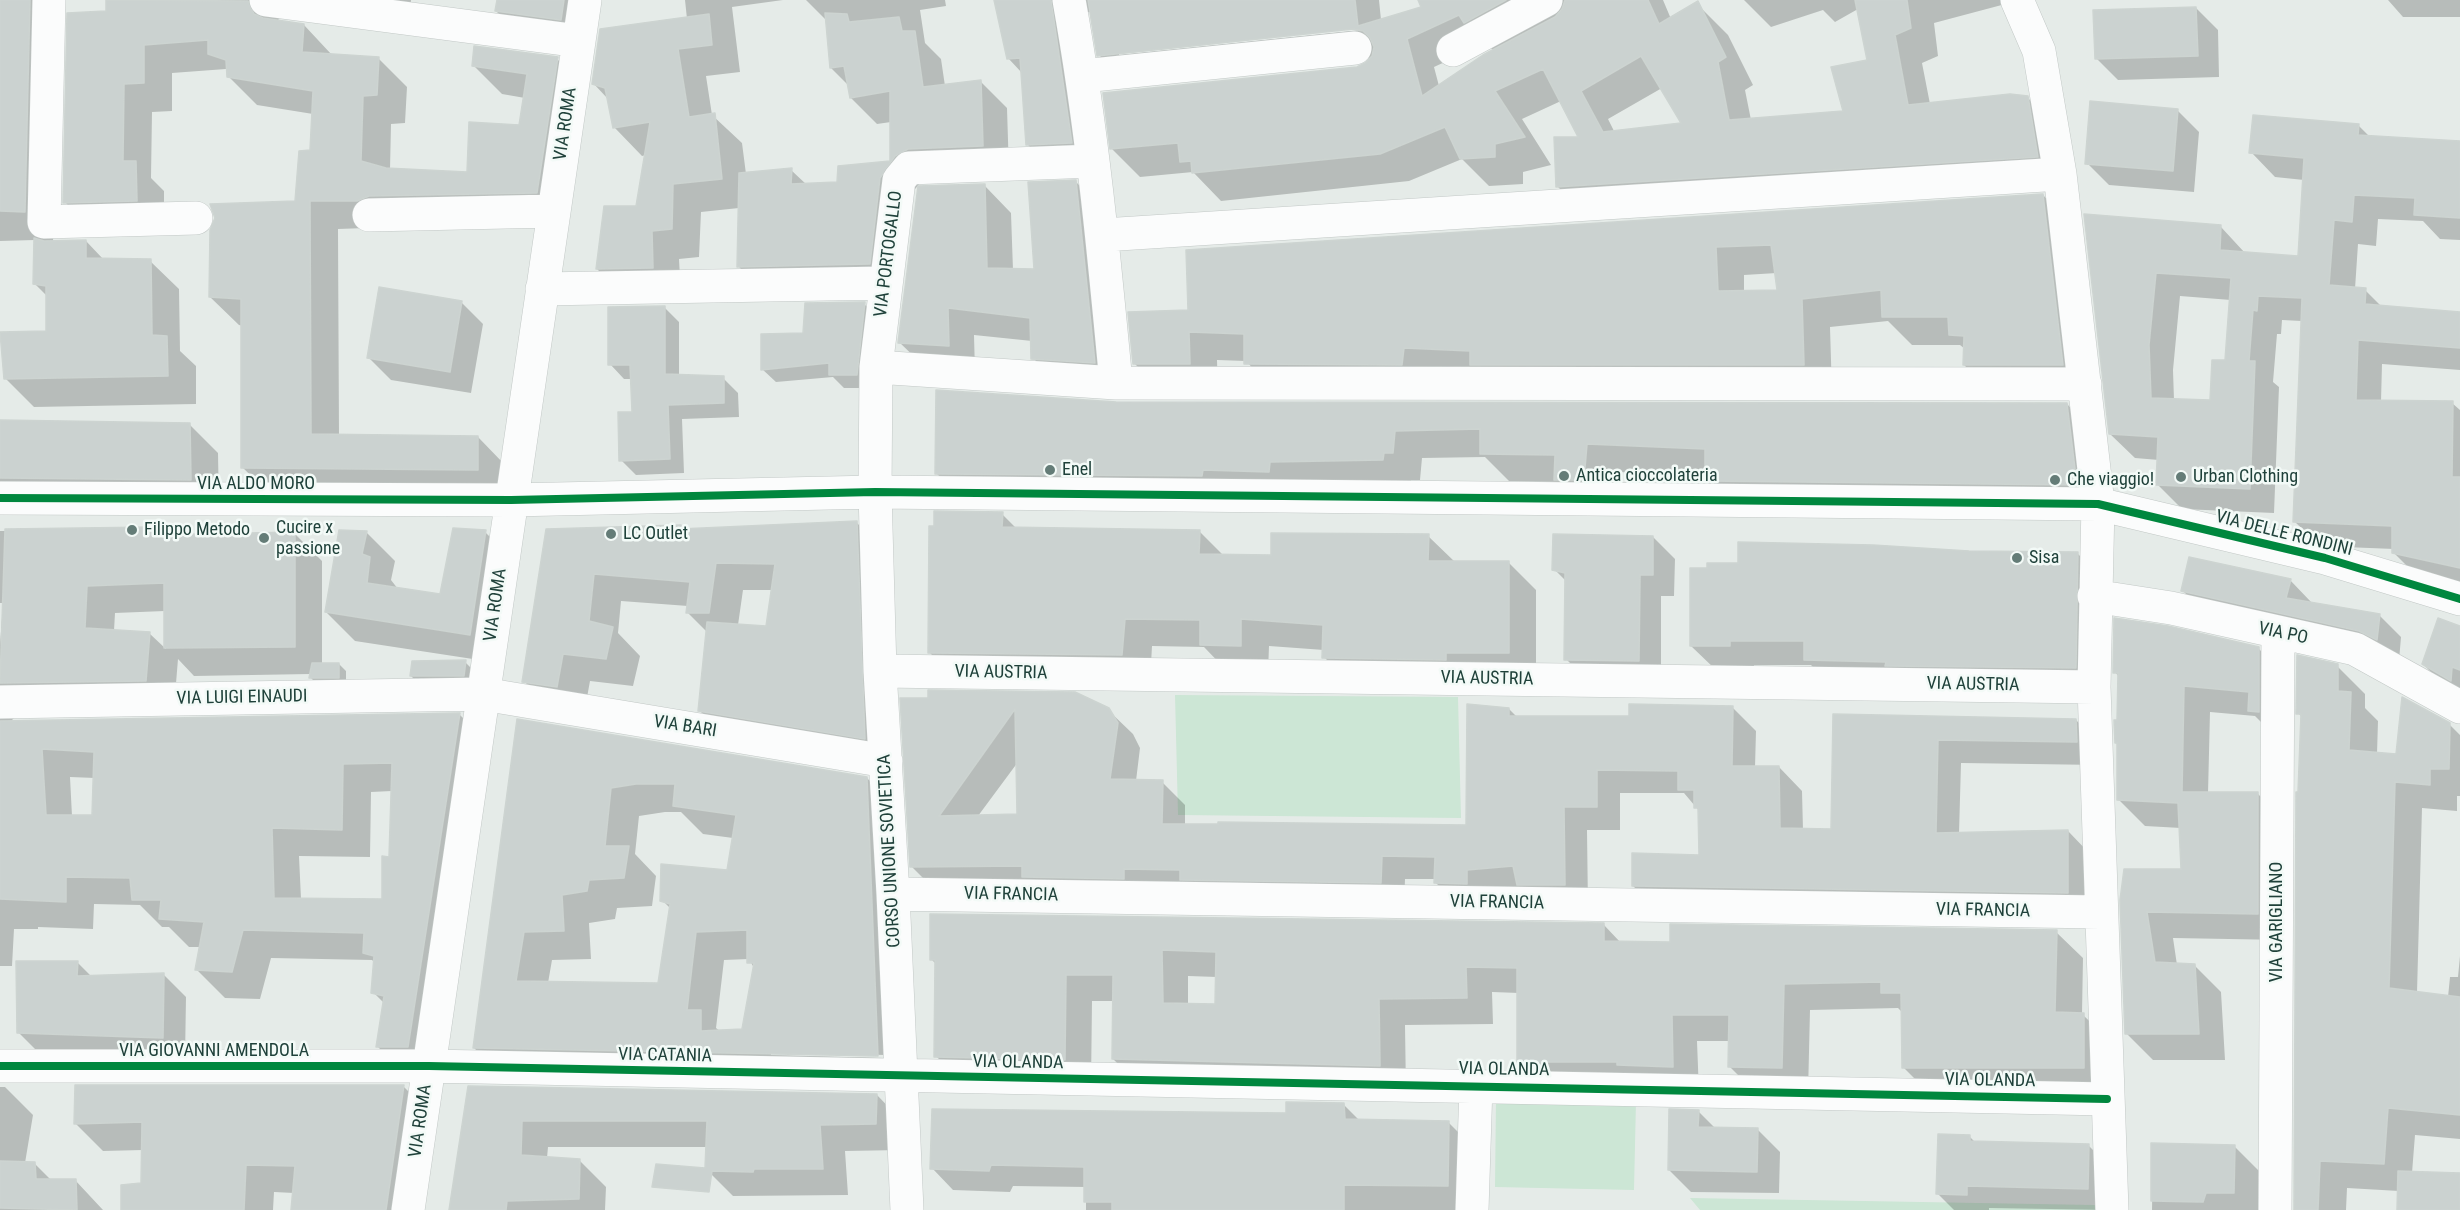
<!DOCTYPE html>
<style>
body{margin:0}
canvas{display:block;background:#e5ebe8}
</style>
<canvas width="2460" height="1210"></canvas>
<script>
const g = document.querySelector('canvas').getContext('2d');
g.lineJoin = 'round';
function paint(path, color) { g.fillStyle = color; g.fill(path, 'evenodd'); }
function stroke(path, color, width, dash) { g.strokeStyle = color; g.lineWidth = width; g.lineCap = dash ? 'butt' : 'round'; g.setLineDash(dash || []); g.stroke(path); }
function write(font, color, halo, rows, align = 'center') {
  g.font = font + ' "Roboto Condensed",sans-serif'; g.lineWidth = 5; g.setLineDash([]); g.textBaseline = 'middle'; g.strokeStyle = halo; g.fillStyle = color; for (const [text, x, y, turn = 0] of rows) {
    g.save(); g.translate(x, y); g.rotate((+turn || 0) * Math.PI / 180); g.textAlign = isNaN(turn) ? turn : align; if (halo) g.strokeText(text, 0, 0); g.fillText(text, 0, 0); g.restore();
  }
}
paint(new Path2D(`
 M1175 695 1458 697 1461 818 1178 815Z
 M1496 1098 1636 1101 1634 1190 1495 1187Z
 M1690 1198 2095 1205V1210H1700Z`), '#cce6d5');
paint(new Path2D(`
 M0 0H59L53 242 86 241 104 260 150 261 179 289 180 351 196 366V404L34 407 5 378 47 333V296L35 284V240L0 241Z
 M220 0H411L409 24 280 17 277 22 304 25 332 55 378 58 407 87 405 123 391 124 390 170 469 174 520 127 525 98 502 94 474 66 557 59 586 87 565 221 338 229 339 436 478 437 506 466V497L271 495 242 467 243 326 239 325 210 297 296 202 312 152 313 114 257 105 228 76 226 69 172 73V111L152 112 151 178 164 191V229L93 231 65 202 69 15 220 5Z
 M498 0H596L589 47 524 39 496 11Z
 M685 0H783L732 7 740 72 706 76 712 115 742 143 746 174 791 170 807 185 839 184V168L891 162V122L877 124 851 98 849 86 831 68 827 21 806 0H945L946 6 920 10 925 43 941 59 945 86 981 82 1007 108 1009 172 921 182 910 195 896 290 765 293 738 266 739 208 701 212 699 257 679 259 681 296 625 297 597 269 637 207 646 155 642 156 614 127 608 99 593 83 687 19Z
 M996 0H1379L1381 20 1424 8 1419 0H1663L1671 19 1700 7 1728 35 1753 85 1745 90 1751 120 1845 112 1868 61 1858 9 1835 22 1823 10 1771 27 1744 0H2012L2013 2 1934 23 1938 56 1922 63 1930 104 2027 97 2055 126 2065 184 1586 215 1558 187 1581 138 1561 101 1522 119 1551 165 1523 172V184L1489 186 1462 159 1409 181 1221 201 1193 172 1140 177 1112 149 1357 68 1366 65 1372 58 1127 83 1099 55 1091 11 1085 14 1099 171 1055 172 1027 144 1022 73 1008 58ZM1360 27 1361 30 1119 55V52ZM1486 43 1494 51 1439 86 1434 67ZM1662 88 1684 125 1615 133 1608 119Z
 M2388 0H2460V17H2403Z
 M2196 8 2218 30 2219 77 2118 80 2096 58Z
 M2177 110 2199 132 2194 192 2109 185 2087 163Z
 M2358 125 2370 137 2460 142V240L2440 239 2423 221 2378 219 2376 246 2358 244 2355 289 2365 290 2382 307 2460 313V370L2382 364 2381 402 2452 403 2460 410V586L2418 577 2393 552 2394 549 2320 546 2295 522 2302 321 2282 320 2281 334H2277L2273 382 2279 387 2274 513 2182 509 2158 485 2159 460 2135 458 2110 434 2085 216 2221 227 2245 253 2299 258 2304 180 2275 177 2251 152ZM2180 296 2231 300 2226 362 2212 402 2174 400 2173 370Z
 M1076 182 1103 209 1122 389 1060 385 1033 358 1032 341 974 335 975 372 927 369 899 342 984 185 1011 213 1013 270 1036 271Z
 M2043 195 2071 224 2091 393H1993L1964 365 1965 349 1960 345H1912L1888 321 1830 327 1832 393 1275 392 1246 361 1217 360 1218 392H1163L1135 364 1190 311ZM1777 273 1779 292H1744V275Z
 M461 302 483 324 471 393 391 380 369 358Z
 M864 304 878 317 870 388H844L833 377 776 382 762 369 804 335Z
 M664 307 679 322V376L723 378 738 393 739 417 682 419 684 473 636 475 621 460 633 413 632 379H624L610 364Z
 M1116 403 2067 404 2095 433 2104 513 1735 509 1707 481V475L1615 472 1612 508 1559 482 1509 481 1485 457 1422 458 1420 480H1411V488L965 501 936 473Z
 M0 422 189 424 218 453 219 508 0 505Z
 M1002 514 1017 529 1199 531 1224 556H1272L1428 536 1455 562H1508L1536 590V680L1352 685 1324 657V650L1269 646 1268 673H1229L1204 647 1152 646 1150 683 957 680 929 652Z
 M856 522 884 550 892 765 727 738 699 710 707 632 687 612 688 606 621 601 618 633 640 656 633 686 590 681 584 714 551 709 524 681 547 530 680 527 683 530ZM743 590H772L767 627 738 625Z
 M153 529 161 537 294 533 322 561V664H339L346 671V684L318 685 311 678V674L194 676 178 659 174 708 19 713 10 722 460 715 488 743 435 1075H406L378 1047 384 1003 373 992 375 963 372 960 271 958 260 999 225 998 197 970 201 947H189L169 927H162L140 905 94 904 93 929 38 927V929H14L12 966H0V645L3 603H0V531ZM165 611 166 649 149 633 114 631 115 613ZM70 777 95 778 94 816H72ZM392 791 390 858 384 901 301 899 299 856 370 857 371 792Z
 M340 532 367 533 395 561 391 580 398 589 441 596 485 532 514 561 499 663 355 641 326 612Z
 M1653 537 1675 559 1674 596H1661V682L1588 681 1566 659 1567 582 1554 569Z
 M1969 553 2078 554 2102 578 2100 692 1830 684 1811 665H1754V670H1716L1691 646 1708 570 1739 565Z
 M2290 580 2312 603 2379 615 2401 637 2399 661 2205 613 2183 591Z
 M2460 627V691L2438 679 2423 664Z
 M2258 648 2285 675 2276 737 2255 716 2210 712 2208 794H2258L2284 820V940L2173 938 2177 965H2194L2221 992 2225 1060H2153L2126 1033 2122 900 2183 870 2181 828 2145 826 2118 799 2119 745 2116 742 2119 677 2115 672Z
 M465 662 494 691 440 705 411 676Z
 M2337 666 2365 694V708L2378 721 2377 754 2397 756 2449 724 2460 735V796H2457V811L2422 808 2417 993 2448 997 2450 977H2458L2460 956V1139L2415 1135 2412 1173 2460 1174V1210H2398L2399 1191 2347 1188 2346 1210H2295L2303 718 2298 713Z
 M902 699 1108 710 1133 734 1140 748 1136 781 1162 782 1185 805V826L1467 827 1509 709 1517 717H1630L1732 707 1756 731 1755 768 1779 767 1802 791 1803 830H1833L1835 715 2076 720 2099 744 2100 765 1961 763 1959 834 2068 831 2091 855V916L1657 909 1633 886 1700 857V812L1684 793H1620V830H1587L1588 908 1459 906 1436 883V879H1405L1404 905 935 890 912 867ZM1018 762V816H978Z
 M518 720 867 778 895 807 906 1084 503 1076 474 1048ZM665 812H681L703 834 733 838 728 872 662 900 671 909 660 985 548 983 552 960 591 959 589 923 615 919 617 908 652 906 656 876 635 854 639 816ZM749 959 754 968 744 1030 720 1031 716 1028 724 960ZM771 1052 885 1055V1058L771 1055Z
 M1604 925 1621 943H1671L2056 932 2083 958 2082 1014 2110 1041V1094H1930L1903 1067V1013L1898 1008 1810 1010 1808 1094 1756 1093 1729 1066 1730 1041H1697L1699 1093 1545 1088 1518 1061 1519 993 1492 992 1493 1024 1405 1025 1406 1092 1140 1085 1113 1059 1114 1001H1092L1091 1086 962 1083 936 1056V964L932 960ZM1188 976 1217 977 1216 1006 1188 1005Z
 M77 962 92 977 164 975 186 997 185 1059 41 1055 19 1033Z
 M403 1086 431 1114 418 1210H293L294 1193 274 1192 273 1210H123L143 1185V1150L103 1151 75 1123Z
 M0 1087H5L33 1115 25 1163H34L52 1181 75 1180 103 1210H0Z
 M469 1087 877 1095 903 1122 902 1150 845 1151 848 1195 733 1196 706 1169 707 1147H548L547 1158 579 1160 606 1187 605 1210H450Z
 M1343 1104 1360 1121 1449 1123 1470 1144 1464 1210H1086V1187L1013 1186 1010 1192 953 1190 932 1168Z
 M1698 1111 1716 1129 1758 1130 1780 1152 1779 1193 1691 1192 1669 1170Z
 M1969 1136 1976 1143 2088 1145 2110 1167V1210L1989 1208V1210H1954L1938 1194Z
 M2153 1145 2234 1146 2262 1174 2261 1210H2152Z`), '#0003');
const building = new Path2D(`
 M0 0H30L25 212 0 211Z
 M106 0 248 1 254 14 263 18 304 24 302 52 379 57 377 95 363 96 361 161 386 168 467 172 469 122 519 125 527 74 472 66 474 46 558 57 537 193 369 196 357 201H310L311 434 478 436V470L241 468V299L209 297 210 230 215 218 210 204 295 201 299 151 310 150 313 91 227 77 226 60 208 54V40L144 45V83L124 84 123 161H136L137 201 63 203 67 13 106 11Z
 M497 0H564L561 20 495 11Z
 M994 0H1051L1072 143 1026 145 1020 58 1007 59Z
 M1088 0H1355L1358 26 1421 7 1418 0H1506L1464 23 1459 15 1407 39 1422 96 1483 55 1555 17 1562 9 1565 0H1648L1659 24 1698 1 1726 57 1718 62 1729 120 1843 111 1831 67 1867 60 1855 0H1907L1911 28 1895 35 1908 105 2010 94 2028 96 2038 157 1556 187 1554 137H1578L1543 69 1495 91 1525 137 1495 144V157L1460 159 1445 127 1380 154 1192 173 1191 161 1180 162 1178 143 1110 149 1103 93 1357 67 1365 63 1372 56 1374 47 1370 38 1363 31 1353 29 1097 56ZM1641 56 1681 123 1603 132 1581 91Z
 M2196 7 2198 56 2095 59 2093 10Z
 M825 13 847 14 849 22 899 17 902 31H915L923 87 981 80 983 146 908 149 895 156 880 178 870 264 737 267 739 173 792 168 791 184 837 182 838 166 890 161V91L850 98 844 66 830 68Z
 M709 14 712 45 678 49 689 117 715 113 722 179 673 184 672 229 652 231 653 268 596 269 604 206H636L650 122 613 128 605 88 592 84 600 29Z
 M2090 101 2178 109 2173 171 2085 164Z
 M2253 115 2359 124 2358 135 2460 141V218L2414 215 2415 198 2354 195 2352 222 2334 220 2329 285 2366 288 2365 304 2460 312V348L2358 340 2356 400 2453 401 2452 477H2460V568L2392 553V526L2293 522 2302 298 2258 296 2257 311 2253 310 2249 361H2255L2250 489 2156 485 2158 437 2109 434 2084 214 2221 225 2220 250 2298 256 2304 158 2249 153ZM2156 273 2231 278 2225 360H2212L2210 400 2151 398 2149 345Z
 M1076 180 1095 363 1031 359 1030 318 948 308 949 346 898 343 918 186 985 184 987 268 1034 269 1028 182Z
 M2043 194 2063 365H1963L1964 336 1949 335 1948 317H1882L1881 290 1802 299 1804 365H1470V351L1404 348 1402 365 1244 364V334L1189 332 1190 364H1133L1128 312 1188 310 1186 250ZM1771 245 1777 290 1718 291 1716 247Z
 M34 238 44 241 86 240V258L151 259 152 335 167 336 168 376 4 379 0 332 46 331V286L33 284Z
 M379 287 462 301 450 372 367 358Z
 M865 302 857 375H829V363L761 370V334L803 333 805 303Z
 M665 306V374L724 376V403L668 405 670 459 619 461 618 412H632L630 365H608V307Z
 M936 390 1116 402 2067 403 2077 485 1705 481V449L1587 444 1584 480H1554L1555 455 1480 454V429L1395 431 1393 453H1384L1383 460 1270 462 1269 472 1203 470 1202 476 935 474Z
 M0 420 190 423 191 480 0 478Z
 M934 511 1003 512 1002 527 1200 530 1199 554 1271 555V533L1429 534 1428 561H1509V653H1446V660L1322 658 1323 625 1241 619V646L1200 645V620L1125 619 1122 655 928 653 929 526H934Z
 M857 521 865 739 698 711 707 622 766 626 775 564 716 563 709 613H686L690 582 594 574 589 621 613 627 606 659 563 654 557 687 522 682 546 529 681 525 680 529Z
 M154 527V535L295 532V647L164 648V583L87 586 85 628 150 632 146 681 0 683 5 529Z
 M453 528 486 530 470 635 325 612 339 530 367 531 362 554 370 557 367 583 440 594Z
 M1553 534 1653 536V575H1640L1639 661 1564 660 1565 573 1552 570Z
 M1738 542 1873 545 1969 551 2078 552 2076 668 1885 666 1886 662 1804 660V641H1730V646H1690V568H1707V563H1738Z
 M2189 557 2291 579 2286 598 2380 614 2377 640 2359 631 2181 591Z
 M2114 618 2168 626 2259 647V712L2248 711 2249 692 2184 686 2182 792H2258V914L2147 912 2155 962 2195 964 2199 1034H2125L2120 900 2124 869H2181L2178 803 2117 800V743H2115L2114 720H2117L2118 673H2113Z
 M2438 618 2460 626V670L2452 667 2451 681 2422 664Z
 M2297 655 2338 664V691L2351 692 2349 750 2396 754 2402 697 2450 723 2449 769H2430V785L2395 782 2389 988 2460 997V1115L2388 1108 2384 1164 2320 1161 2318 1210H2294L2296 792H2298L2301 714H2296Z
 M466 660 464 676H410L412 661Z
 M312 663H339V678H309Z
 M928 690 1075 692 1109 708 1118 723 1110 779 1163 780 1162 824H1218V822L1466 825 1467 704 1509 708V716H1629V704L1733 706 1732 766H1779L1780 828 1831 829 1833 714 2076 719 2077 742 1938 740 1936 833 2068 830V893L1632 886V853L1699 855 1698 808H1694V790H1678V771L1597 770V807H1564L1565 885H1517L1513 866 1467 870V884L1434 883 1435 857 1382 856 1381 883 1180 880V870L1124 869V879L1022 877V866L910 867 900 698H928ZM1015 709 1017 814 939 816Z
 M460 713 408 1047H376L384 996 371 993 374 956 363 953 364 933 243 930 232 972 195 970 204 922 159 919 161 900H132L130 878 66 877V902L0 899V721ZM42 749 94 752 92 815H46ZM392 763 389 857 382 856V899L274 898 272 828 342 830 343 764Z
 M517 719 867 777 878 1056 473 1048ZM636 784H675L673 806 736 815 727 870 661 864 660 901 670 904 658 983 516 981 524 932 564 931 562 895 587 891 589 880 624 878 629 846H605L611 788ZM747 930V963H754L742 1029 701 1031V1010H687L696 932Z
 M930 914 1604 923V941L1670 942V924L2057 930 2055 1012 2084 1013V1068H1902L1901 993H1881V982L1784 984 1782 1068 1728 1067 1729 1015H1672L1673 1067 1617 1065V1062H1517V968L1466 967 1467 998 1379 999 1380 1066 1112 1059 1113 975H1066L1065 1060 934 1057 935 960H930ZM1162 950 1216 952 1215 1004 1163 1003Z
 M16 961H78L77 976 164 973 163 1038 17 1033Z
 M75 1085H404L386 1210H291L295 1166 246 1165 244 1210H121V1185L141 1183 142 1122 74 1124Z
 M468 1086 877 1094 876 1124 820 1125 823 1169H754L753 1172 712 1171 709 1192 652 1187 656 1164 705 1168 707 1121H522L521 1155 580 1159 579 1199 507 1201 506 1210H449Z
 M1286 1102 1344 1103 1345 1119 1449 1121 1448 1186 1344 1185V1210H1112V1202H1084V1167L991 1165 989 1171 930 1169 932 1109 1286 1113Z
 M1669 1109 1699 1110 1698 1127 1758 1128 1757 1172 1668 1170Z
 M1938 1134 1970 1135V1141L2089 1144 2088 1189 1967 1186V1195L1936 1194Z
 M2151 1143 2235 1145 2234 1193H2206L2203 1202 2151 1201Z
 M0 1161 35 1162 36 1179H76L77 1210 0 1208Z
 M2398 1171 2460 1173V1210H2397Z`);
paint(building, '#cbd2d0');
stroke(building, '#cdd4d1', 1.5);
const minor = new Path2D(`
 M49 0 44 222 196 218
 M266 0 579 41
 M1069 0C1092 127 1104 255 1116 383
 M2017 0 2039 51 2060 174 2098 504 2094 687 2112 1210
 M1453 50 1546 0
 M1083 76 1355 48
 M369 215 553 211
 M1103 235 2060 174
 M542 289 884 283
 M876 367 1116 383 2085 384
 M0 498 511 500 875 492 2098 504 2325 558 2460 599
 M2094 596 2171 608 2355 649 2460 707
 M880 671 2094 687
 M0 702 483 694 886 761
 M893 894 2100 912
 M0 1066H429L2107 1099
 M408 1210 585 0
 M907 1210 893 894 880 671 875 492 876 367 899 180 909 168 1093 161
 M1472 1210 1476 1085
 M2275 1210 2278 634`);
stroke(minor, '#c2c8c6', 34);
stroke(minor, '#fbfcfc', 33);
stroke(new Path2D(`
 M0 498 511 500 875 492 2098 504 2325 558 2460 599
 M0 1066H429L2107 1099`), '#00873e', 8);
for (const [x, y, r, color] of [
 [1050,470,6,"#647c77"],
 [1564,476,6,"#647c77"],
 [2181,477,6,"#647c77"],
 [2055,480,6,"#647c77"],
 [132,530,6,"#647c77"],
 [611,534,6,"#647c77"],
 [264,538,6,"#647c77"],
 [2017,558,6,"#647c77"]
]) { const dot = new Path2D(); dot.arc(x, y, r, 0, 2 * Math.PI); g.fillStyle = color; g.fill(dot); stroke(dot, '#f3faf7', 2); }
write('18px', '#1f413a', '#f3faf7', [
 ["VIA ROMA",566,124,-82],
 ["VIA PORTOGALLO",889,254,-83],
 ["VIA ALDO MORO",256,484],
 ["VIA DELLE RONDINI",2284,534,14],
 ["VIA ROMA",496,605,-82],
 ["VIA PO",2283,634,12],
 ["VIA AUSTRIA",1001,673,1],
 ["VIA AUSTRIA",1487,679,1],
 ["VIA AUSTRIA",1973,685,1],
 ["VIA LUIGI EINAUDI",242,698,-1],
 ["VIA BARI",685,727,9],
 ["CORSO UNIONE SOVIETICA",890,851,-93],
 ["VIA FRANCIA",1011,895,1],
 ["VIA FRANCIA",1497,903,1],
 ["VIA FRANCIA",1983,911,1],
 ["VIA GARIGLIANO",2277,922,-90],
 ["VIA GIOVANNI AMENDOLA",214,1051],
 ["VIA CATANIA",665,1056,1],
 ["VIA OLANDA",1018,1063,1],
 ["VIA OLANDA",1504,1070,1],
 ["VIA OLANDA",1990,1081,1],
 ["VIA ROMA",421,1121,-82]
]);
write('18px', '#1f413a', '#f3faf7', [
 ["Enel",1062,470],
 ["Antica cioccolateria",1576,476],
 ["Urban Clothing",2193,477],
 ["Che viaggio!",2067,480],
 ["Cucire x",276,528],
 ["passione",276,549],
 ["Filippo Metodo",144,530],
 ["LC Outlet",623,534],
 ["Sisa",2029,558]
], 'left');
</script>
